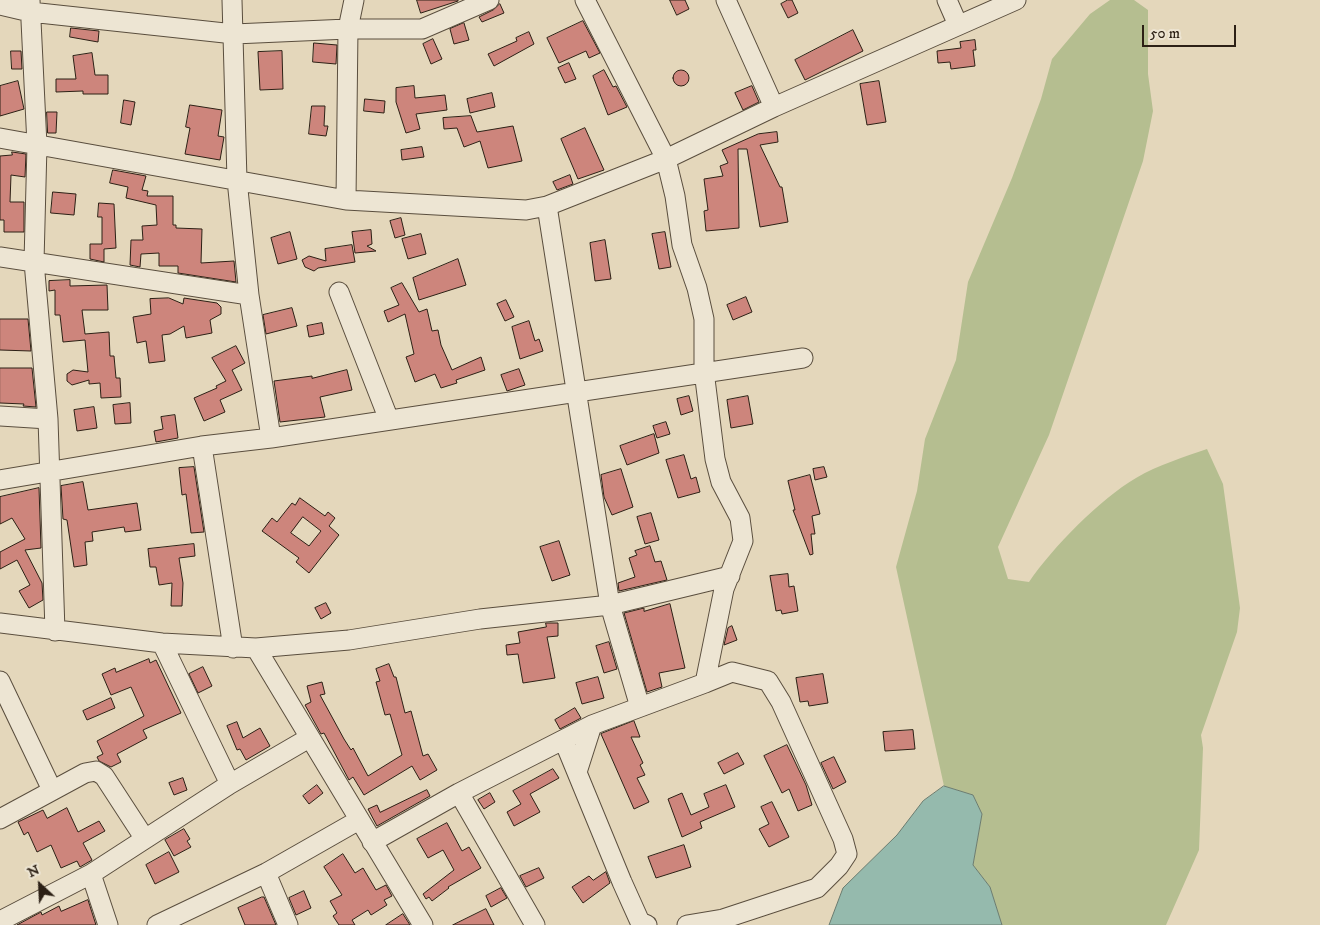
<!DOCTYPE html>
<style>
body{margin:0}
#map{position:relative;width:1320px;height:925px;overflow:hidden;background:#e4d7bb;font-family:"IM FELL DW Pica",serif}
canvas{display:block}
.north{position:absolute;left:15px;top:860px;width:50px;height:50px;-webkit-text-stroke:4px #ede5d3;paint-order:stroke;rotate:335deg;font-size:14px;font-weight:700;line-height:20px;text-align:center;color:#2c2015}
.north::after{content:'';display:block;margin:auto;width:18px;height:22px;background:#2c2015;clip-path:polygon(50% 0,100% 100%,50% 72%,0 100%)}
.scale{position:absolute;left:1142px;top:25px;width:94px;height:22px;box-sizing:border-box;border:2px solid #2c2015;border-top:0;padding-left:6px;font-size:15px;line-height:18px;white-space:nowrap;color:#2c2015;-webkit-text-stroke:4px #ede5d3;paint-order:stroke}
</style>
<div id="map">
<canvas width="1320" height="925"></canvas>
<div class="north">N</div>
<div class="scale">50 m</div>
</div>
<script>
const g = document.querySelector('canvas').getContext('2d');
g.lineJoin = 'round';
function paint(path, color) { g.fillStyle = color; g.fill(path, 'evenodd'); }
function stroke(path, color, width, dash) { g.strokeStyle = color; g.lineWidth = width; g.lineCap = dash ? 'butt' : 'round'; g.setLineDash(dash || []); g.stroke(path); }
paint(new Path2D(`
 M1110 0H1134L1148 10V74L1153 111 1143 161 1049 435 998 547 1008 579 1029 582C1053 547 1100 499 1136 478 1158 465 1184 457 1207 449L1223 484 1240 608 1237 632 1201 735 1203 748 1199 850 1166 925H1002L990 887 973 865 982 814 973 795 944 786 896 567 917 491 925 439 956 360 968 282 1012 178 1041 99 1052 59 1090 14Z`), '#b5be90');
const water = new Path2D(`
 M944 786 973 795 982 814 973 865 990 887 1002 925H829L843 888 897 835 923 801Z`);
paint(water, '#95baad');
stroke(water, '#6b7c70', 1);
const building = new Path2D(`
 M417 0H458V1L421 13Z
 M670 0H685L689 9 677 15Z
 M788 0H792L798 13 788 18 781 4Z
 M500 4 504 13 482 22 479 17 493 10Z
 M583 21 600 53 589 58 586 51 559 63 547 38Z
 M464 23 469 40 454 44 450 29Z
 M71 28 99 31 98 42 70 37Z
 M853 30 863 51 805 80 795 60Z
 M529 32 534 44 494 66 488 54 517 41 516 38Z
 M433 39 442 59 431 64 423 44Z
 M975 40 976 50H973L975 66 951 69 950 62 938 63 937 51 961 48 960 42Z
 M314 43 337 45 336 64 313 62Z
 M11 51H21L22 69H12Z
 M282 51 283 89 260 90 258 52Z
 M92 53 95 75H108V94H83V91L56 92V79H76L73 56Z
 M569 63 576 79 565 83 558 68Z
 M673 78a8 8 0 1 1 16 0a8 8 0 1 1-16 0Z
 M604 70 613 87 616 86 627 107 608 115 593 76Z
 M18 81 24 109 0 116V86Z
 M879 81 886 122 867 125 860 84Z
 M414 86 415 98 445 95 447 110 416 114 420 129 406 133 396 102V88Z
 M752 86 759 102 743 110 735 93Z
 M492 93 495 107 470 113 467 99Z
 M365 99 385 101 384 113 364 111Z
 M124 100 135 102 131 125 121 123Z
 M190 105 222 110 218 136 224 137 220 160 185 154 190 128 186 127Z
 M312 106H325L324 126H328L326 136 309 134Z
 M47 112H57L56 133H48Z
 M471 116 477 132 513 126 522 161 488 168 480 141 464 147 457 128 444 129 443 118Z
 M585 128 604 170 578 179 561 139Z
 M777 132 778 142 760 145 780 187H782L788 222 760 227 747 149H738L739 228 706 231 704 211 708 210 704 179 723 176 720 166 728 163 722 150 758 134Z
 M422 147 424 157 402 160 401 150Z
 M12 152 26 154 25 177 11 175 10 202H24V232H4V220H0V156L12 155Z
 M113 170 146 176 142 190 148 191 147 196H173V225H176V228L202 229 201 263 234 261 236 282 178 273V266H159V253L141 254 140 267 130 265 131 240H143L142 226 157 225 156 205 126 198 128 187 110 183Z
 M570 175 573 184 557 190 553 182Z
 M53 192 76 194 74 215 51 213Z
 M99 203 114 204 116 248 104 249V262L90 259V244H102V217H98Z
 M401 218 405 235 395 238 390 221Z
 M371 230 372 244 367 246 376 251 355 253 352 232Z
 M290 232 297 259 278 264 271 238Z
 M665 232 671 267 659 269 652 234Z
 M421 234 426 254 408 259 402 239Z
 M605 240 611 279 595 281 590 243Z
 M352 245 355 262 318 268 314 271 305 267 302 260 309 256 326 261 325 249Z
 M458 259 466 285 419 300 413 278Z
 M70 280V286L107 285 108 310H82L85 334 109 332 110 356H114L116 378H120L121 397 101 398 100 383 89 384V380L72 385 67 381V374L73 370 88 372 85 340 63 342 60 315H55V290L49 291V281Z
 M402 283 419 312 427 309 432 331 438 330 441 345 452 370 481 357 485 370 456 380 457 383 441 388 435 374 415 382 406 357 414 354 405 314 388 322 384 311 399 305 391 288Z
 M746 297 752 312 733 320 727 305Z
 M169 298 183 304 184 298 217 303 221 307V314L210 320 212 333 186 338 184 326 170 334 162 335 165 361 149 363 146 341 137 343 133 317 151 314 150 299Z
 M506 300 514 317 505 321 497 304Z
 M292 308 297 326 266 334 263 315Z
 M0 319H28L31 351 0 350Z
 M529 321 535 341 539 339 543 351 520 359 512 327Z
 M322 323 324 334 309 337 307 326Z
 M236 346 245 363 232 370 242 390 220 400 225 412 204 421 194 398 217 388 216 386 226 381 212 358Z
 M0 368H32L36 407 23 406 24 404 0 403Z
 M519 369 525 385 507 391 501 375Z
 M347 370 352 390 320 397 325 417 280 422 274 381 312 376V378Z
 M689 396 693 411 681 415 677 399Z
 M748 396 753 424 731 428 727 400Z
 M130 403 131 423 115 424 113 405Z
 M94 407 97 428 77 431 74 410Z
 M175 415 178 438 156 442 154 431 163 429 161 417Z
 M666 422 670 434 657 438 653 426Z
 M654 434 659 453 627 465 620 446Z
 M684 455 691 479 696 477 700 492 678 498 666 460Z
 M194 467 204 532 191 533 186 494 182 495 179 468Z
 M824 467 827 477 815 480 813 469Z
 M621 469 633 507 612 515 604 497 601 475Z
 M810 475 820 514 812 516 815 534H811L813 554 810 555 793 510H795L788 481Z
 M83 482 88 510 137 503 141 530 125 532 124 527 92 532 93 541 85 542 87 565 74 567 67 520 63 519 61 486Z
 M39 488 41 548 25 550 42 583 43 600 29 608 19 591 30 585 17 560 0 569V552L25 539 12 518 0 524V497Z
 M300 498 325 516 328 512 335 518 329 526 339 535 309 573 296 562 299 558 262 531 272 518 277 522 292 503 295 505ZM303 517 321 531 309 546 291 533Z
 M651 513 659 540 645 544 637 517Z
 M559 541 570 575 552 581 540 547Z
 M194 544 195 556 179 558 183 583 182 606H171L172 583 159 585 156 567H150L148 549Z
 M650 546 655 562 661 561 667 580 619 591 618 583 635 577 629 558 637 555 635 551Z
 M788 574 789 587 794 586 798 611 782 614 781 610 776 611 770 576Z
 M326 603 331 613 321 619 315 608Z
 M670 604 685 668 659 673 662 687 647 692 624 613 644 608V611Z
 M546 623H558V636L547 637 555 678 523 683 518 654 507 655 506 645 520 643 518 632 546 627Z
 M732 626 737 640 724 645 728 628Z
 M609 642 617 669 604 673 596 646Z
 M149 659 150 663 156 660 181 713 143 730 147 738 117 754 121 762 111 767 99 761 97 757 103 754 97 741 144 716 131 687 111 695 102 674 115 668 116 672Z
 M389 664 394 677H396L405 713 411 711 423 756 428 754 437 770 420 780 412 766 364 795 353 777 349 780 324 733 321 734 305 705 311 702 307 686 322 682 325 694 320 695 344 739 351 750 353 748 368 776 402 755 390 714 385 715 376 682 380 681 376 669Z
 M203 667 212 686 198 693 189 674Z
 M823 674 828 703 809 706 808 701 800 702 796 678Z
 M598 677 604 698 582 704 576 683Z
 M111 698 115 708 87 720 83 711Z
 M575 708 581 718 560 729 555 720Z
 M634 721 640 737H631L643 763 640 765 645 775 637 778 649 802 634 809 601 734Z
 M237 722 243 738 260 728 270 746 246 760 240 749 237 750 227 726Z
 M913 730 915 749 885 751 883 732Z
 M787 745 806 785 812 805 798 811 789 789 782 793 764 756Z
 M738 753 744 764 724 774 718 763Z
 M834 757 846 782 833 789 821 763Z
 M553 769 559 778 530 794 540 812 514 826 507 812 521 804 513 791Z
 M183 778 187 790 174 795 169 783Z
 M317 785 323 793 309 804 303 796Z
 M726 785 735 807 700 822 702 828 682 837 668 799 682 793 691 815 709 807 704 794Z
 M427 790 430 796 377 826 368 809 377 805 380 812Z
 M490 793 495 802 484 809 478 800Z
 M772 802 789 837 769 847 759 829 769 824 761 807Z
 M67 808 78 832 99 821 105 831 83 843 92 860 80 867 77 861 61 868 51 845 37 852 28 832 24 835 18 822 43 810 47 818Z
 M447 823 462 851 469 847 481 868 448 887 449 888 432 901 429 897 426 899 423 894 454 870 443 850 428 858 417 839Z
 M184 829 190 839 187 841 191 847 174 856 165 840Z
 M684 845 691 867 656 878 648 857Z
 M169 852 179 872 155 884 146 865Z
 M343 854 355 873 363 868 376 890 386 885 392 896 384 900 387 905 371 915 368 910 352 920 355 925H339L333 916 337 913 330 901 342 895 324 867Z
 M539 868 544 878 526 887 520 876Z
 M606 872 610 883 583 903 572 887 589 876 593 880Z
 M501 888 507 898 491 907 486 896Z
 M304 891 311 908 296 915 289 898Z
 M262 897H264L276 925H245L238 908Z
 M88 900 96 925H17L41 912 42 915 59 906 61 911Z
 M486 909 494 925H453Z
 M403 914 410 925H386Z`);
paint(building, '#cd857c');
stroke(building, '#2c2015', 1);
const minor = new Path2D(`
 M30 0 37 145 34 262 48 419 55 631
 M232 0 237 180 249 295 271 438
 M726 0 774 107
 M947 0 958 25
 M0 5 30 12 234 34 348 29H422L489 0
 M0 138 346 200 526 210 547 206 666 159 774 107 1016 0
 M346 200 348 29 354 0
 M547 206 610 605 640 707
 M0 257 249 295
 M339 292 389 420
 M0 416 48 419
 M202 446 233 648
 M0 480 202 446 271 438 803 358
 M0 623 162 643 256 648 349 640 480 619 610 605 730 576
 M162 643 230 784
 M256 648 423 925
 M0 681 52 790
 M564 741 622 882 640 922 647 925
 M577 772 592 725
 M459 793 535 925
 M0 819 85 773 96 771 104 776 145 839
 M372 842 459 793 592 725 705 683 724 589 743 541 740 518 721 482 715 459 704 371V319L697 288 682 245 675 196 666 159 585 0
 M266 873 288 925
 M91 874 108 925
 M0 921 91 874 230 784 309 738
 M157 925 266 873 359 820
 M687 925 723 919 817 888 839 866 847 854 843 839 781 702 768 681 732 672 705 683`);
stroke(minor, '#5a4e3e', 21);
stroke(minor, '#ede5d3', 19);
</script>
